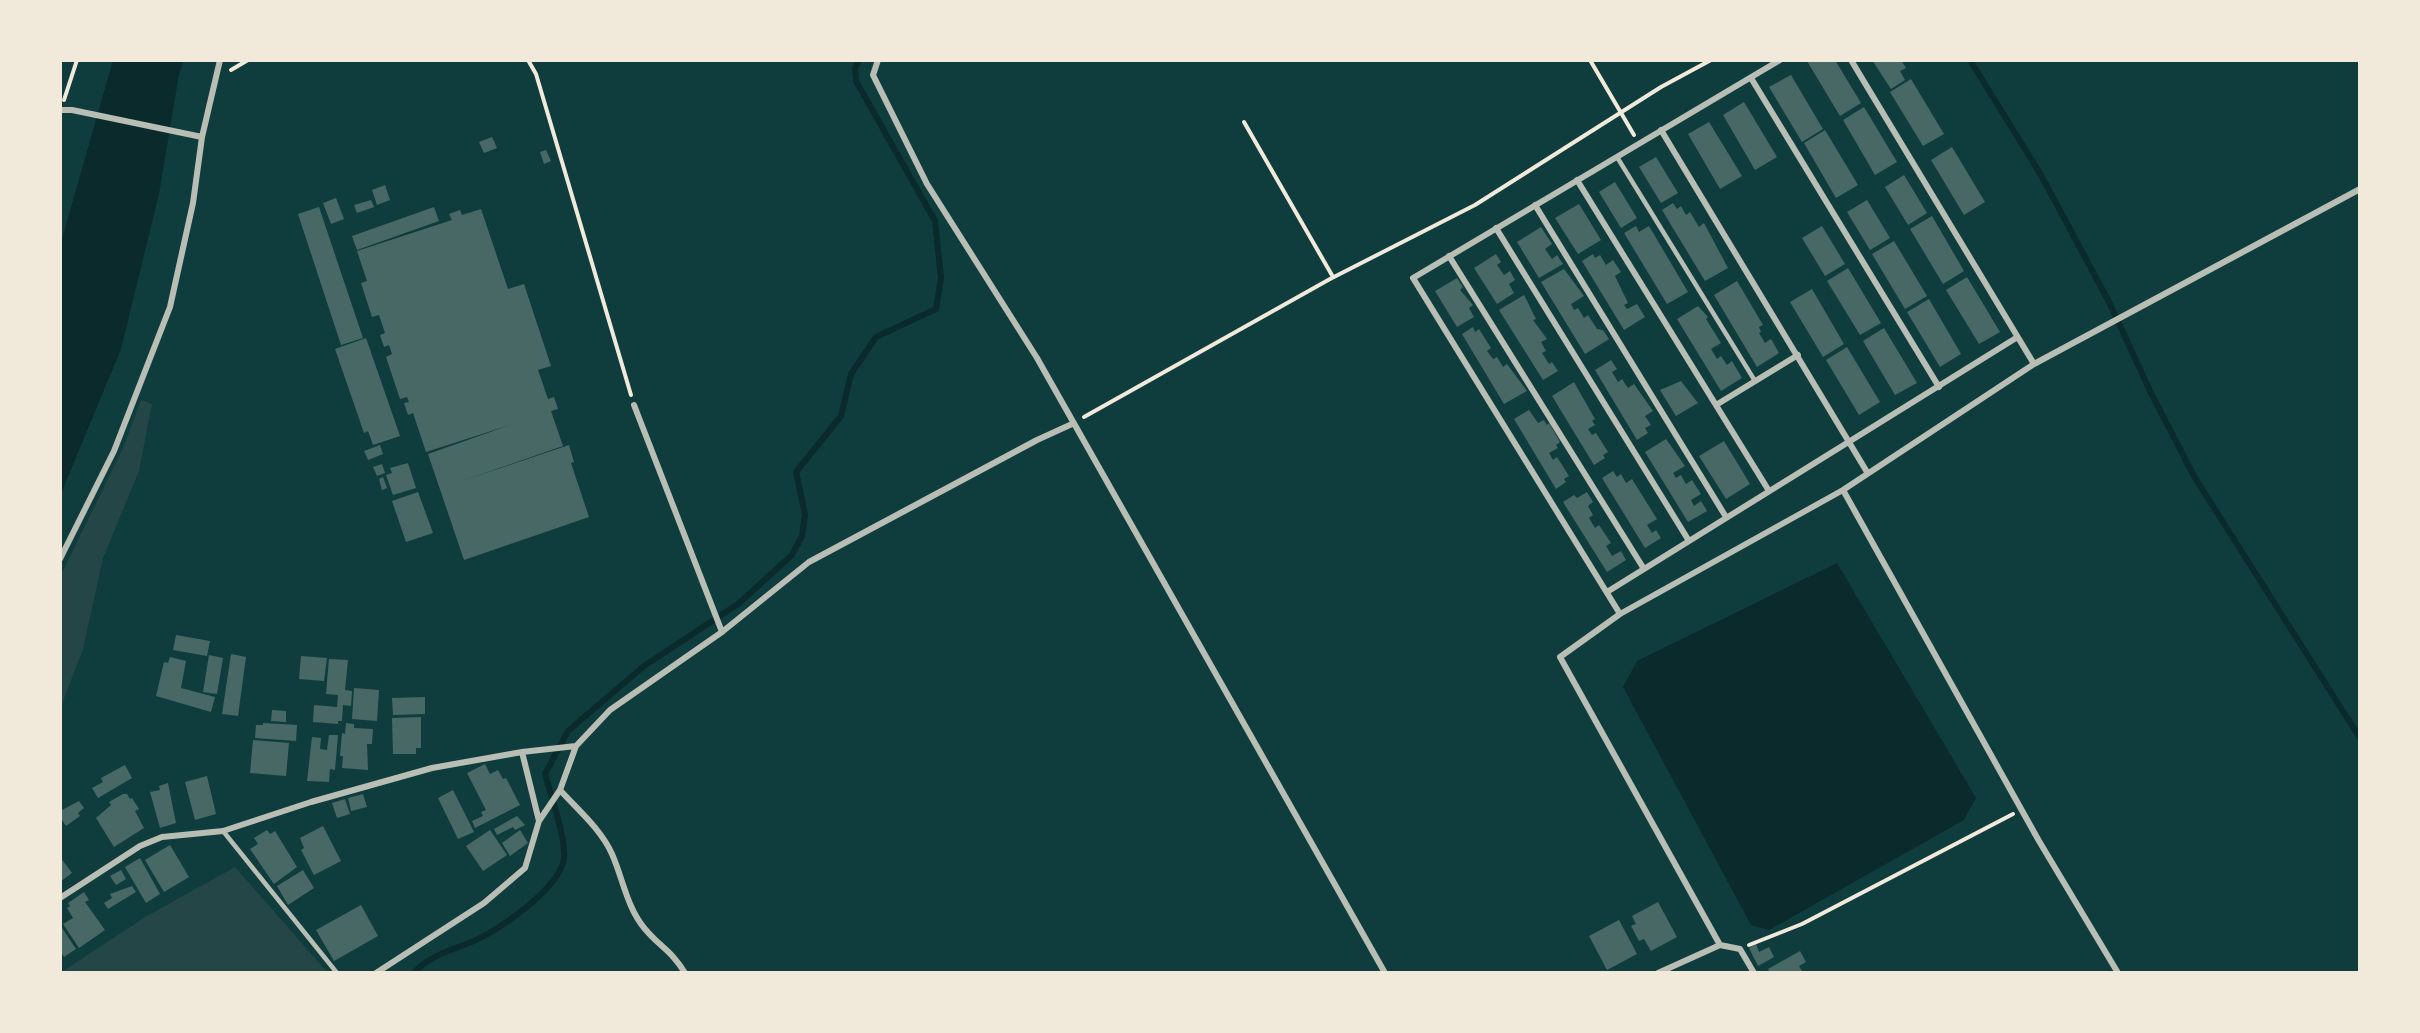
<!DOCTYPE html>
<style>
body{margin:0}
#map{position:relative;width:2420px;height:1033px;overflow:hidden;background:#0f3d3e;font-family:Karla,sans-serif}
canvas{display:block}
.frame{position:absolute;inset:0;border:62px solid #f1e9da;pointer-events:none}
</style>
<div id="map">
<canvas width="2420" height="1033"></canvas>
<div class="frame"></div>
</div>
<script>
const g = document.querySelector('canvas').getContext('2d');
g.lineJoin = 'round';
function paint(path, color) { g.fillStyle = color; g.fill(path, 'evenodd'); }
function stroke(path, color, width, dash) { g.strokeStyle = color; g.lineWidth = width; g.lineCap = dash ? 'butt' : 'round'; g.setLineDash(dash || []); g.stroke(path); }
paint(new Path2D(`
 M141 400 152 404 139 471 103 558 83 649 60 709V577L123 448Z
 M235 867 328 973H60L147 916Z`), '#244646');
paint(new Path2D(`
 M113 60H184L179 74 159 194 121 349 60 496V246Z
 M1837 563 1976 798 1964 820 1769 930 1751 925 1623 687 1637 661Z`), '#0a2a2b');
stroke(new Path2D(`
 M1970 60 2041 175 2109 302 2152 395 2195 478 2360 738
 M414 973C428 956 454 949 474 941 500 929 554 892 563 863 569 846 550 793 545 774L568 731 644 666 738 604 792 555 802 536 805 514 796 472 841 416 851 374 876 337 936 309 941 278 935 221 856 81 855 68 859 60`), '#0a2a2b', 6);
paint(new Path2D(`
 M1810 60H1835L1861 103 1840 116 1807 61Z
 M1872 60H1901L1906 68 1900 71 1905 80 1891 89Z
 M1791 75 1823 129 1802 142 1769 87Z
 M1911 79 1944 134 1923 146 1890 92Z
 M1744 102 1777 157 1755 170 1723 115Z
 M1864 107 1897 162 1875 175 1843 120Z
 M1709 122 1742 176 1720 189 1688 134Z
 M1825 130 1858 185 1836 198 1804 143Z
 M492 137 497 148 484 153 479 142Z
 M1952 147 1985 202 1964 215 1931 160Z
 M546 150 551 161 544 164 540 152Z
 M1656 157 1678 193 1661 203 1639 167Z
 M1904 175 1927 213 1908 225 1885 187Z
 M1615 182 1637 218 1621 228 1599 192Z
 M385 185 390 200 377 205 372 190Z
 M336 198 344 219 331 224 323 203Z
 M371 200 374 207 357 213 354 205Z
 M1867 200 1890 238 1870 250 1847 212Z
 M1673 203 1677 209 1681 206 1686 215 1690 212 1699 227 1704 223 1728 268 1705 281 1662 210Z
 M1579 204 1601 240 1578 254 1555 218Z
 M319 207 363 338 341 345 298 214Z
 M434 207 439 221 357 250 352 236Z
 M481 209 508 289 524 284 551 366 538 370 548 399 554 397 558 409 551 411 563 446 459 482 569 445 574 462 571 463 589 517 464 560 428 454 510 425 426 452 413 413 408 415 404 403 409 402 407 397 400 399 386 357 392 354 389 345 384 347 380 335 385 333 379 315 372 317 361 283 367 281 357 251 452 220 449 214 460 210 462 215Z
 M1932 216 1964 271 1943 284 1910 229Z
 M1636 226 1639 232 1649 226 1688 292 1667 304 1624 233Z
 M1822 226 1845 264 1825 276 1802 238Z
 M1541 227 1552 244 1545 249 1552 259 1557 255 1563 264 1539 278 1517 242Z
 M1894 241 1927 296 1905 309 1872 254Z
 M1496 254 1501 262 1497 265 1504 275 1510 271 1515 280 1509 284 1514 293 1497 304 1474 268Z
 M1593 254 1595 258 1600 255 1606 265 1613 260 1621 272 1615 276 1628 303 1624 305 1627 309 1637 304 1645 317 1624 330 1582 261Z
 M1848 268 1881 323 1860 335 1827 281Z
 M1564 269 1584 296 1571 304 1574 310 1578 308 1584 318 1588 315 1597 329 1603 330 1609 339 1585 354 1541 282Z
 M1967 277 2000 332 1979 344 1946 290Z
 M1457 278 1463 287 1460 290 1473 305 1469 308 1474 317 1457 327 1435 291Z
 M1737 281 1763 325 1759 327 1761 332 1759 333 1765 343 1771 339 1779 353 1757 367 1714 295Z
 M1812 289 1844 344 1823 357 1790 302Z
 M1524 295 1536 319 1533 320 1547 339 1541 342 1546 351 1542 353 1549 364 1552 362 1558 371 1543 380 1499 310Z
 M1929 299 1961 354 1940 367 1907 312Z
 M1698 306 1708 317 1706 319 1721 343 1711 349 1717 359 1721 356 1727 365 1732 361 1742 378 1721 391 1677 319Z
 M1473 327 1475 332 1479 329 1491 348 1487 351 1493 359 1497 357 1503 367 1507 364 1527 391 1504 404 1462 334Z
 M1884 328 1917 383 1895 395 1863 341Z
 M366 338 400 436 373 445 368 431 364 433 335 349Z
 M1847 347 1880 402 1859 415 1826 360Z
 M1611 360 1617 369 1612 372 1618 382 1622 379 1628 388 1634 384 1653 411 1645 416 1651 425 1645 428 1648 433 1637 440 1595 370Z
 M1681 381 1698 403 1676 416 1660 390Z
 M1574 382 1595 419 1592 421 1595 425 1588 429 1592 435 1596 433 1608 452 1603 455 1605 458 1594 465 1552 396Z
 M1529 410 1538 423 1544 420 1547 425 1549 423 1560 442 1556 445 1558 448 1549 453 1553 460 1557 457 1569 476 1564 479 1566 482 1556 489 1514 419Z
 M1666 439 1685 466 1673 473 1676 478 1681 475 1686 484 1692 480 1701 494 1691 500 1694 506 1701 501 1707 511 1688 522 1645 452Z
 M1724 441 1750 484 1726 499 1699 456Z
 M380 445 383 454 368 460 364 451Z
 M408 463 416 488 393 495 386 475 392 473 390 468Z
 M382 464 385 473 377 476 373 467Z
 M1613 471 1617 477 1621 474 1626 483 1632 479 1657 519 1647 525 1652 533 1656 530 1661 538 1645 548 1602 478Z
 M383 477 387 488 382 490 379 479Z
 M418 492 433 533 406 542 392 501Z
 M1587 492 1593 502 1588 506 1593 515 1589 518 1595 528 1599 525 1611 543 1606 546 1612 556 1621 551 1626 560 1607 572 1563 502 1574 495 1577 498Z
 M176 635 210 641 207 656 173 650Z
 M231 654 246 657 238 716 222 714Z
 M209 655 223 658 217 694 203 692Z
 M301 656 327 658 324 681 299 679Z
 M170 657 186 661 181 688 215 697 211 712 156 696 164 662 168 663Z
 M329 659 348 660 345 690 352 691 351 706 343 705 342 721H338V724L313 722 314 705 337 707 338 695 326 694Z
 M354 688 379 690 377 721 352 719Z
 M425 697V714L393 715 392 698Z
 M272 710 286 711V722L271 721Z
 M421 717V748H416V754H393L392 718Z
 M263 723 297 725 296 741 255 738 256 725H263Z
 M346 723 354 724V728L373 729 372 744H367L368 770 342 768 343 756H340L342 733 345 734Z
 M329 735H338L335 770 330 769 329 782 307 781 312 737 321 738 320 749 327 750Z
 M253 740 289 743 286 776 250 773Z
 M485 764 490 774 498 770 503 779 506 778 520 805 475 828 472 821 483 816 481 812 486 810 467 773Z
 M125 765 132 778 98 798 92 788 103 782 101 778Z
 M207 776 216 814 195 820 185 782Z
 M168 783 176 823 160 828 150 792 160 790 159 786Z
 M453 790 474 832 458 839 438 798Z
 M123 794H127L130 799 132 798 139 809 135 811 144 828 114 847 96 818 111 805 109 802Z
 M363 794 367 807 351 811 348 798Z
 M345 799 350 814 337 818 332 803Z
 M79 801 84 808 78 813 80 816 66 826 60 817V811Z
 M517 816 525 825 515 830 513 827 497 835 494 829Z
 M323 826 341 861 314 875 301 850 304 848 300 838Z
 M267 830 270 834 275 831 297 867 274 884 250 849 258 844 254 838Z
 M490 830 507 855 483 871 466 846Z
 M520 830 528 843 510 856 502 843Z
 M170 845 189 877 164 892 145 860Z
 M60 857 72 873 60 882Z
 M140 858 160 894 146 903 125 867Z
 M121 870 126 879 116 885 110 876Z
 M303 870 314 888 288 905 277 886Z
 M132 886 136 892 108 909 104 903 112 898 110 894Z
 M84 892 89 900 85 902 105 930 79 948 63 924 73 918 67 908 70 906 68 903Z
 M1658 902 1677 937 1651 951 1644 939 1639 941 1631 926 1636 924 1632 916Z
 M361 905 378 936 334 961 316 930Z
 M1619 920 1637 954 1607 970 1589 936Z
 M60 925 76 949 64 957 60 951Z
 M1756 944 1759 952 1769 947 1774 957 1758 966 1749 948Z
 M1800 951 1806 962 1799 966 1803 973H1770L1768 969Z`), '#486865');
stroke(new Path2D(`
 M528 60 536 74 631 395
 M1590 60 1634 135
 M231 70 248 60
 M64 100 77 60
 M1244 122 1333 277
 M1084 417 1330 279 1475 205 1661 87 1711 60
 M1749 945 1802 924 2013 814`), '#f1e9da', 4);
stroke(new Path2D(`
 M1617 157 1755 381
 M223 831 337 973`), '#b8beb3', 4.5);
stroke(new Path2D(`
 M878 60 873 75 927 184 1037 358 1385 973
 M1851 60 2034 364
 M1751 78 1939 387
 M60 110H72L202 137
 M1661 130 1867 472
 M1577 180 1769 491
 M1535 205 1726 517
 M1496 228 1689 541
 M1449 256 1644 569
 M634 405 722 632
 M1716 405 1798 355
 M1843 490 2039 841 2118 973
 M60 559 114 451 170 307 193 203 202 137 220 60
 M1607 592 2016 338
 M1620 614 1413 278 1780 60
 M560 790C577 809 601 829 612 854 623 879 627 908 645 929 660 947 672 951 685 973
 M539 821 560 790 576 746 610 710 722 632 809 562 1037 440 1072 424
 M60 898 140 846 162 837 223 831 311 802 432 768 522 752 576 746
 M1720 945 1560 657 1620 614 1843 490 2034 364 2360 189
 M376 973 484 903 525 868 539 821 522 752
 M1658 973 1720 945 1740 949 1754 973`), '#b8beb3', 6);
</script>
